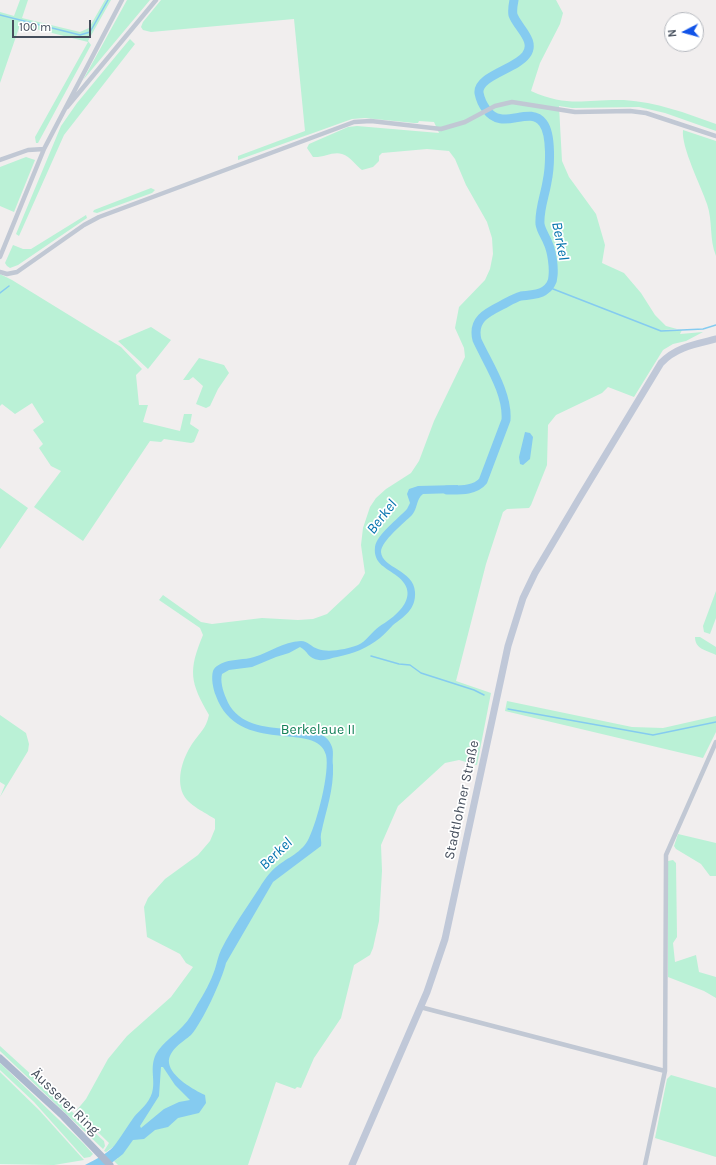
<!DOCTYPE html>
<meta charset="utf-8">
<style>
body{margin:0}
#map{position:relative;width:716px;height:1165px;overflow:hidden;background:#f1eeee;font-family:Karla,sans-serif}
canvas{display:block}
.north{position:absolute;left:664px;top:12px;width:40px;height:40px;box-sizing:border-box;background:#fff;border:1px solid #b5b8be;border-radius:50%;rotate:264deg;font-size:11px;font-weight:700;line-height:16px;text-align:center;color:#454e5c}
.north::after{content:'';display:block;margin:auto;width:14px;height:18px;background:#1153e8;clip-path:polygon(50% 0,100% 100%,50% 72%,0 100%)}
.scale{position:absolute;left:12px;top:20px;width:79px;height:18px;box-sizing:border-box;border:2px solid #454e5c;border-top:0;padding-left:5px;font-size:12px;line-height:14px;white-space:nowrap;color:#454e5c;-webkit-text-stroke:3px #fff;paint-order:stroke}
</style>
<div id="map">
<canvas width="716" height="1165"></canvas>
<div class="north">N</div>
<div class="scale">100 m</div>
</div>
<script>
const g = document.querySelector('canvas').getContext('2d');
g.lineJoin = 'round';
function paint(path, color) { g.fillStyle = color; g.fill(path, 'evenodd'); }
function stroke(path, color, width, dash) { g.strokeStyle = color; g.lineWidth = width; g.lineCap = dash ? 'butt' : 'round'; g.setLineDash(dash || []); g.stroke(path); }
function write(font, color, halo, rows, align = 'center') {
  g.font = font + ' Karla,sans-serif'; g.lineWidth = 3.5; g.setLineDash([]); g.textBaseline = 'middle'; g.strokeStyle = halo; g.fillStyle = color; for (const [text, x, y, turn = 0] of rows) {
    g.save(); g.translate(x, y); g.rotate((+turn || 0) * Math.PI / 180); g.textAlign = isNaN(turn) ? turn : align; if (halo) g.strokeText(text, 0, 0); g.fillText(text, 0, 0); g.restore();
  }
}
paint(new Path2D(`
 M20 0H28L22 18 80 32 89 28 105 0H111L88 41 91 45 38 143H36L35 137 88 42 20 25 0 83V12L14 16Z
 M127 0H150L83 80Z
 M161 0H556L563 13 560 24 540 63 531 91C569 108 585 99 624 100 656 102 686 113 716 124V131L665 113 639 107 572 108 559 106 562 161 569 177 596 214 605 245 602 263 624 273 641 293 655 315 666 326 677 329H663L682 330 680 334 703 332 686 341 673 344 663 350 634 397 608 387 602 393 556 415 548 425 547 465 531 505 529 508 507 509 503 512 486 564 456 681 491 693 477 765 459 760 445 763 398 806 381 845 382 871 379 921 373 948 370 955 354 965 341 1018 314 1058 301 1088 297 1087 295 1089 276 1082 248 1165H118L114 1161 118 1158 113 1147 106 1152 104 1151 109 1143 76 1111 86 1099 108 1059 127 1036 171 997 193 967 186 963 180 954 147 937 144 907 148 898 165 879 198 855 210 841 215 829V819C206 813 188 805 183 794 176 778 183 758 192 744 200 732 206 729 209 715 190 682 188 671 203 635L200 628 159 600 163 595 201 622 212 624 262 618 298 620 313 619 327 614 359 584 365 573 361 545 363 528 370 507 376 498 386 489 411 473 419 461 434 421 465 357 464 348 455 328 459 307 485 280 490 269 493 254 492 238 487 222 466 185 455 159 449 151 427 149 382 153 379 156V161L373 167 362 170C355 165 351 157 342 154 333 151 323 158 313 157L307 148 309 144 348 127 357 126 439 133 434 122 419 121 418 123H414L365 118 352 119 238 160V156L305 131 294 19 151 32 143 30 141 27 143 22Z
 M130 39 135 44 64 135 19 236 16 234 61 126 77 103Z
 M683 130 716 141V256C709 239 713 221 707 204 701 186 681 147 683 130Z
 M26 157 35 160 14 212 0 206V167Z
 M151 188 155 190 152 193 97 213 93 212 94 210Z
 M86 215 87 218 18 265 10 268 7 266 5 263 13 245 23 249H31Z
 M0 274 12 280 121 347 142 369 136 375 139 405H148L143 422 180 431 184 414H192L190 424 199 430 194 442 191 443 164 439 161 442 150 441 83 541 34 507 61 471 51 466 39 448 43 444 33 430 44 422 32 403 15 414 2 404 0 406Z
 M151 327 171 340 148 369 118 341Z
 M199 358 224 365 229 373 218 389 210 406 206 408 196 404 203 386 193 377 189 380H183Z
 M0 488 28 508 0 549Z
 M716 591V618L710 634 704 632 703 626Z
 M695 637H700L716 647V655C706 650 695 649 695 637Z
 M507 701 632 727 663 728 716 716V732L703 758 505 711Z
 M0 715 26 733 29 744 28 751 0 797 5 785 0 782Z
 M678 834 716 843V876H710L701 864 676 849 674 846Z
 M673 860 676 863 677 937 673 943 675 962 696 955 699 972 716 977V998L704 991 668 977V861Z
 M0 1046 104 1141 105 1146 103 1149 0 1051Z
 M0 1063 83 1143 93 1154 90 1157 84 1158 34 1102 0 1070Z
 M0 1072 39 1110 84 1160 54 1165 0 1164Z
 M671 1075 716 1088V1157L655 1138 667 1079Z`), '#baf1d6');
paint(new Path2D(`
 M525 432 530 433 533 437 530 459 523 465 520 464 519 457Z
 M458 485 457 493 423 494C416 499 418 508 412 515 405 522 381 541 381 552 382 568 414 570 415 592 416 609 405 616 393 625 389 629 385 634 380 638 366 649 354 653 337 657 331 658 325 661 319 660 308 659 308 651 300 647L289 653 276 657 252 667 229 670 222 674C220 681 223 691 226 698 245 748 323 713 332 747 334 753 332 759 333 765 334 790 326 810 321 834 320 838 322 842 321 846L273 882 226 963C222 980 202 1023 191 1035 183 1042 168 1050 169 1063 171 1077 194 1090 205 1095L206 1103 199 1113 178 1118 168 1127 155 1130 144 1139 133 1140 123 1154 109 1165H85C96 1159 110 1153 117 1142 123 1134 128 1125 134 1117 140 1110 149 1103 152 1093 156 1080 149 1068 156 1054 163 1042 174 1036 183 1026 189 1020 193 1012 197 1005 204 994 211 981 215 969 217 963 218 956 221 950 232 928 247 907 260 887 264 880 270 872 276 867 288 857 302 853 309 838 317 822 330 772 326 755 318 720 238 757 216 696 213 689 211 678 213 671 215 666 220 664 225 662 234 659 244 660 254 657 271 652 282 642 301 641 308 641 311 647 318 649 328 653 348 649 358 645 366 642 372 631 380 626 397 616 422 595 397 576 387 568 373 564 375 547 377 534 398 519 407 509L410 503 407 494 409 489 418 486ZM161 1067H163L175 1085 190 1100 179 1102 164 1109 141 1128 140 1126 159 1096Z`), '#85cbf0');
stroke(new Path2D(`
 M0 15 80 35 90 32 108 0
 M548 287 661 331 703 329 716 325
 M0 293 9 286
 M371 656 399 664 410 665 421 673 474 690 484 695
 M508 709 653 735 716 722`), '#85cbf0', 1.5);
stroke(new Path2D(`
 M447 490C459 490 475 491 483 481L506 420C508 393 488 364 477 340 472 320 486 313 502 305 508 302 514 298 521 296 528 295 538 295 544 291 549 288 553 282 553 276 554 267 552 252 548 243 546 237 541 231 540 224 539 210 545 195 547 182 550 168 552 135 543 123 529 104 502 133 486 109 483 105 480 98 479 93 477 76 516 69 526 55 537 41 517 27 513 15 512 10 513 5 514 0`), '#85cbf0', 9);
stroke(new Path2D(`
 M67 107 156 0
 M0 160 28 150 44 149
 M0 257 44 149 122 0
 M0 272 7 274 17 272 84 225 99 217 354 122 371 121 441 129 465 122 495 106 512 102 575 112 630 111 646 113 716 136
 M420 1007 665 1071 666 855 716 742
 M645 1165 665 1071`), '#c1c8d4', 4.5);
stroke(new Path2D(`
 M352 1165 427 992 445 939 508 646 523 598 535 573 580 497 661 363C676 347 696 344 716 339`), '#c0c8d8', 7);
stroke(new Path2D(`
 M0 1058 63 1116 110 1165`), '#acb9ce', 7);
write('14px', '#138158', '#fff', [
 ["Berkelaue II",318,730]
]);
write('14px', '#454e5c', '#fff', [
 ["Stadtlohner Straße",462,800,-78],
 ["Äusserer Ring",65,1102,44]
]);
write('italic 15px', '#0675af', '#fff', [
 ["Berkel",560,241,79],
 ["Berkel",382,517,-52],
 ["Berkel",276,854,-44]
]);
</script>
